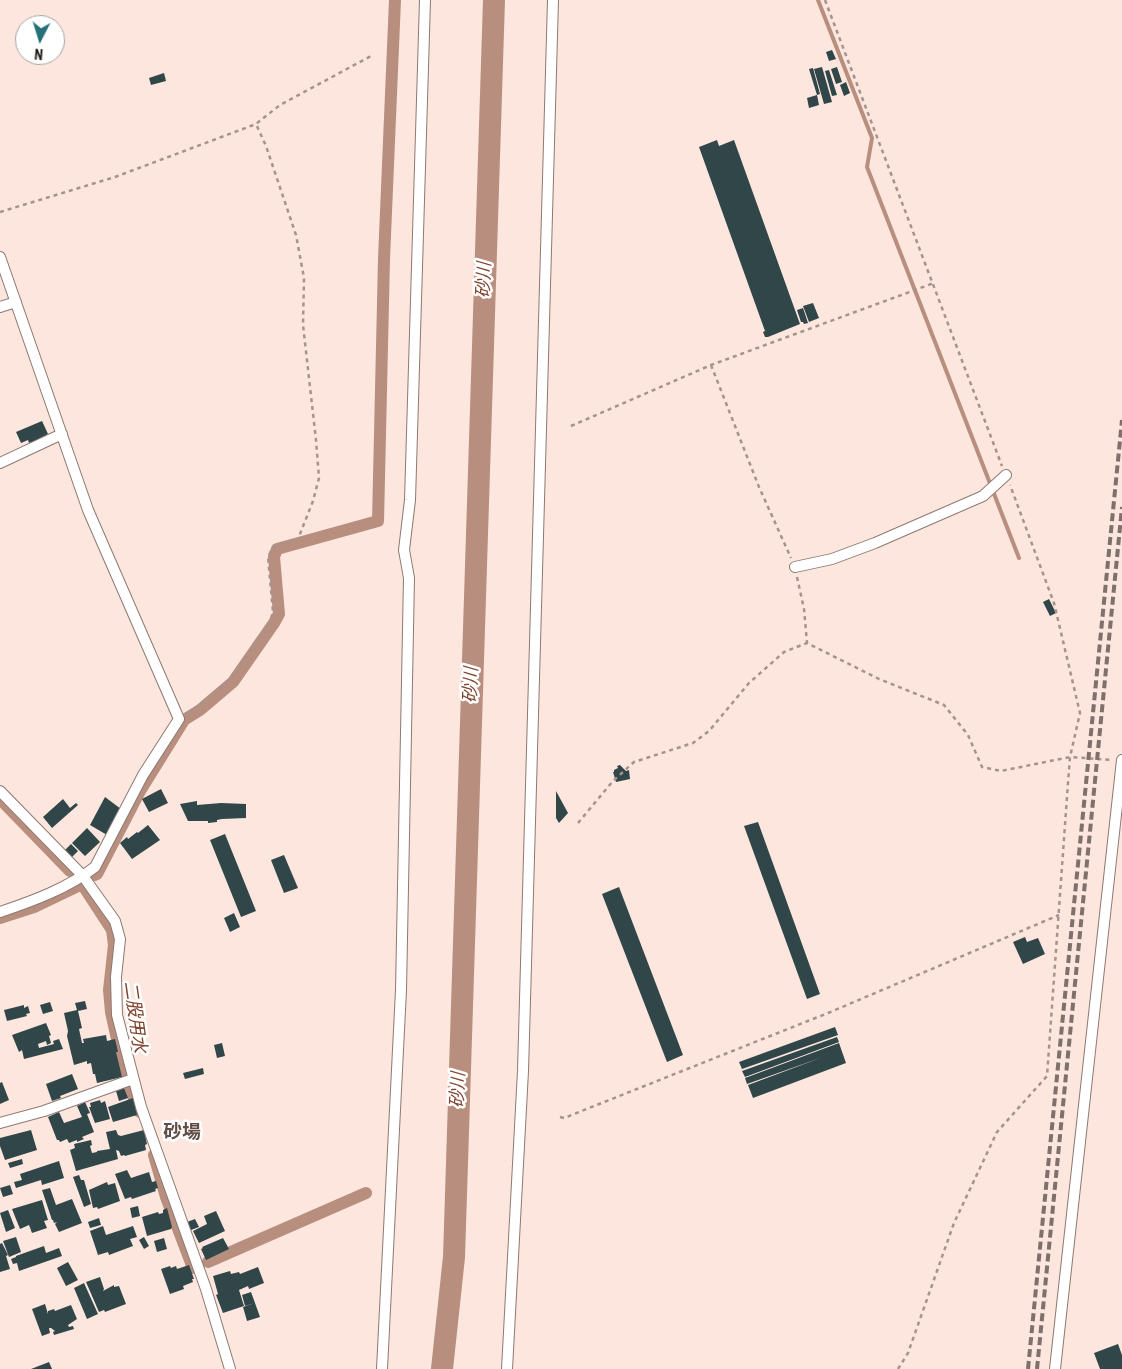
<!DOCTYPE html>
<meta charset="utf-8">
<style>
body{margin:0}
#map{position:relative;width:1122px;height:1369px;overflow:hidden;background:#fce6dd;font-family:"Roboto Condensed",sans-serif}
canvas{display:block}
.north{position:absolute;left:15px;top:15px;width:50px;height:50px;box-sizing:border-box;background:#fff;border:1px solid #a7a3a2;border-radius:50%;rotate:185deg;font-size:14px;font-weight:700;line-height:20px;text-align:center;color:#221a17}
.north::after{content:'';display:block;margin:auto;width:18px;height:22px;background:#267078;clip-path:polygon(50% 0,100% 100%,50% 72%,0 100%)}
</style>
<div id="map">
<canvas width="1122" height="1369"></canvas>
<div class="north">N</div>
</div>
<script>
const g = document.querySelector('canvas').getContext('2d');
g.lineJoin = 'round';
function stroke(path, color, width, dash) { g.strokeStyle = color; g.lineWidth = width; g.lineCap = dash ? 'butt' : 'round'; g.setLineDash(dash || []); g.stroke(path); }
function paint(path, color) { g.fillStyle = color; g.fill(path, 'evenodd'); }
function write(font, color, halo, rows, align = 'center') {
  g.font = font + ' "Roboto Condensed","Noto Sans JP",sans-serif'; g.lineWidth = 5; g.setLineDash([]); g.textBaseline = 'middle'; g.strokeStyle = halo; g.fillStyle = color; for (const [text, x, y, turn = 0] of rows) {
    g.save(); g.translate(x, y); g.rotate((+turn || 0) * Math.PI / 180); g.textAlign = isNaN(turn) ? turn : align; if (halo) g.strokeText(text, 0, 0); g.fillText(text, 0, 0); g.restore();
  }
}
stroke(new Path2D(`
 M818 0 872 138 867 167 1019 558`), '#b88e7e', 4);
stroke(new Path2D(`
 M0 799 70 871
 M95 875 97 874 140 791 184 720 200 710 233 682 274 623 279 614 274 557 277 549 378 521 384 259 395 0
 M0 918 34 907 82 884 112 930 114 945 109 990 111 1012 124 1071
 M130 1089 140 1112
 M154 1155 166 1197 193 1268
 M208 1262 366 1193`), '#b88e7e', 12);
stroke(new Path2D(`
 M442 1369 454 1257 494 0`), '#b88e7e', 22);
paint(new Path2D(`
 M832 50 836 59 829 61 826 52Z
 M822 67 832 102 824 104 814 69Z
 M837 67 842 82 836 84 831 69Z
 M813 68 820 94 817 95 809 69Z
 M829 70 837 95 832 96 825 71Z
 M164 73 166 81 151 85 149 78Z
 M846 82 850 93 844 96 840 85Z
 M817 95 819 105 809 108 807 98Z
 M717 140 719 146 734 140 800 324 768 337H765L763 332 765 331 699 147Z
 M813 303 819 318 809 322 803 306Z
 M803 308 808 323 804 324 803 322H801L797 310Z
 M42 421 48 434 46 435V437L32 443 31 442 29 443 28 440 21 443 16 432Z
 M1049 599 1056 613 1050 616 1043 602Z
 M620 765 626 771 629 770 630 779 616 782 613 772H614V770L618 768 617 766Z
 M161 789 168 803 149 812 142 799Z
 M556 791 568 813 559 823 556 818Z
 M105 797 121 809 107 835 90 825Z
 M63 799 70 808 76 803 78 805 52 828 43 817Z
 M197 801V805L221 803 246 804V818L222 819 217 820V822L208 823V821H188L180 804Z
 M758 822 820 994 807 999 744 826Z
 M148 825 160 840 132 859 120 843 127 837 128 839 137 832 138 833Z
 M87 828 100 842 85 856 72 843Z
 M225 834 256 911 241 917 210 840Z
 M71 844 78 851 72 857 65 850Z
 M284 855 298 888 284 893 271 860Z
 M619 887 683 1055 667 1062 602 894Z
 M234 913 240 927 230 932 224 918Z
 M1025 937 1027 942 1038 938 1045 954 1023 964 1013 942Z
 M85 1001 87 1009 78 1011 82 1028 79 1029 82 1043H84L83 1039 106 1035 107 1041 115 1039 118 1052H116L122 1077 97 1083 95 1074H93L91 1063 87 1064V1061L74 1065 67 1036 68 1031 64 1013 77 1010 75 1003Z
 M50 1002 53 1011 43 1014 40 1005Z
 M24 1005V1008L28 1006 30 1013 26 1014 27 1016 7 1021 4 1010Z
 M46 1023 51 1035 49 1036 51 1043 47 1045 46 1041 38 1044 39 1048 54 1044 53 1041 59 1039 63 1049 24 1059 22 1050 19 1052 12 1035Z
 M835 1027 838 1035 742 1069 739 1062Z
 M837 1037 839 1042 745 1077 742 1071Z
 M222 1043 225 1056 217 1058 214 1045Z
 M839 1043 846 1063 753 1098 748 1085 823 1057 747 1084 745 1078Z
 M203 1068 204 1074 185 1079 183 1073Z
 M72 1074 78 1089 60 1096 61 1098 52 1101 46 1084Z
 M2 1082 9 1100 0 1104V1083Z
 M124 1088 128 1098 119 1101 116 1091Z
 M133 1098 137 1115 113 1122 108 1107Z
 M100 1100 101 1103 105 1101 110 1119 95 1123 89 1107H91L90 1103Z
 M85 1102 90 1113 87 1114 94 1132 82 1137 84 1139 77 1142V1140L69 1143 67 1139 60 1142 59 1140H57L48 1117 59 1112 64 1123 82 1117 77 1106Z
 M31 1130 37 1150 5 1160 0 1146V1138Z
 M116 1130 118 1135 121 1136 144 1130 147 1144 145 1145 146 1150 125 1156 124 1155 121 1156 119 1151 116 1150 118 1159 76 1171 70 1150 75 1148 74 1144 91 1140 92 1145 90 1146 92 1153 97 1152V1151L110 1149 106 1132Z
 M22 1159 23 1164 10 1168 8 1163Z
 M59 1161 64 1178 42 1185 41 1180 16 1188 14 1182 22 1180 20 1174Z
 M127 1170 131 1178 149 1172 152 1182 156 1181 158 1188 155 1189 156 1191 132 1199 131 1197 125 1199 115 1174Z
 M79 1175 81 1180H84L91 1204 84 1207 73 1177Z
 M107 1182 108 1185 115 1183 120 1201 98 1209 97 1207 93 1208 89 1190Z
 M10 1185 13 1194 3 1197 0 1188Z
 M50 1188 56 1205 72 1199 82 1223 59 1232 55 1224 57 1222 54 1223 53 1220H52L42 1190Z
 M42 1200 48 1220 44 1221 47 1228 32 1233 29 1225 20 1229 12 1209Z
 M138 1206 140 1216 132 1218 130 1208Z
 M167 1208 172 1227 171 1229 147 1236 142 1217 158 1212 159 1214 163 1213V1210Z
 M8 1210 15 1228 6 1232 0 1213Z
 M216 1211 225 1231 199 1243 193 1231 207 1224 204 1216Z
 M99 1218 101 1225 90 1228 88 1222Z
 M195 1219 199 1227 191 1230 187 1222Z
 M103 1226 106 1235 133 1226 137 1237 130 1239 133 1246 109 1255 108 1252 98 1255 90 1231Z
 M16 1237 21 1252 9 1257 3 1241Z
 M144 1237 149 1246 144 1249 139 1240Z
 M164 1238 167 1249 157 1252 154 1241Z
 M223 1238 229 1249 206 1260 201 1249 203 1248 202 1247Z
 M2 1243 8 1255 6 1256 10 1269 0 1272V1244Z
 M44 1246 46 1253 59 1248 62 1256 19 1271 17 1263 13 1264 11 1259 16 1257V1256Z
 M68 1262 78 1280 66 1286 57 1268Z
 M189 1265 194 1279H192L193 1282 183 1286 184 1289 170 1294 161 1269 170 1266 171 1268 176 1266 177 1269Z
 M258 1267 264 1283 249 1289 248 1286 239 1290 244 1306 223 1313 216 1295 218 1294 213 1276 230 1271 231 1274 239 1272 240 1274Z
 M100 1277 104 1289 103 1291 114 1285V1287L119 1286 126 1304 105 1312 104 1310 99 1312 86 1282Z
 M84 1283 98 1314 87 1319 74 1288Z
 M251 1292 255 1303 245 1306 242 1295Z
 M255 1303 260 1317 247 1321 243 1307Z
 M45 1304 48 1314V1311L54 1309 55 1311 71 1305 77 1319 68 1325 69 1327 73 1326 74 1329 54 1335 53 1332 55 1331 51 1328H49L50 1333 42 1336 32 1309Z
 M1118 1344 1122 1355V1369H1100L1094 1353Z
 M49 1362 52 1369H31Z`), '#304649');
const minor = new Path2D(`
 M0 257 88 510 179 719 143 775 95 867C68 888 33 901 0 912
 M0 307 16 302
 M0 463 62 434
 M795 567 832 559 875 543 983 496 1006 475
 M0 791 83 876 115 921 120 939 116 977 117 1015 141 1107 206 1289 230 1369
 M0 1123 44 1111 133 1079
 M382 1369 401 990 409 578 404 550 410 500 425 0
 M507 1369 523 1071 553 0
 M1055 1369 1122 760`);
stroke(minor, '#8d7972', 12);
stroke(new Path2D(`
 M825 0 1002 466
 M0 212 115 177 256 124 280 105 371 56
 M711 365 759 487 791 558
 M571 426 711 365 934 283
 M797 577 804 609 807 643
 M188 713 212 696 230 679 269 625 273 612 268 557 273 547 298 539 313 501 319 478 316 440 303 325 304 278 296 235 266 146 256 124
 M578 823 613 781 634 762 693 743 709 731 749 683 784 652 807 643 879 679 944 705 968 735 982 767 1001 771 1070 757 1113 760
 M560 1117 564 1118 828 1013 1059 915
 M898 1369 908 1353 954 1223 997 1132 1047 1076 1068 783 1070 757 1080 713 1054 603 1010 485`), '#a4948d', 2.5, [4, 4]);
stroke(minor, '#fff', 10);
stroke(new Path2D(`
 M1028 1369 1122 420
 M1037 1369 1122 507`), '#7e706b', 4, [8, 4]);
write('italic 18px', '#804630', '#fff', [
 ["砂川",485,280,-88],
 ["砂川",472,685,-88],
 ["二股用水",134,1017,82],
 ["砂川",459,1090,-88]
]);
write('bold 19px', '#614e47', '#fff', [
 ["砂場",182,1133]
]);
</script>
